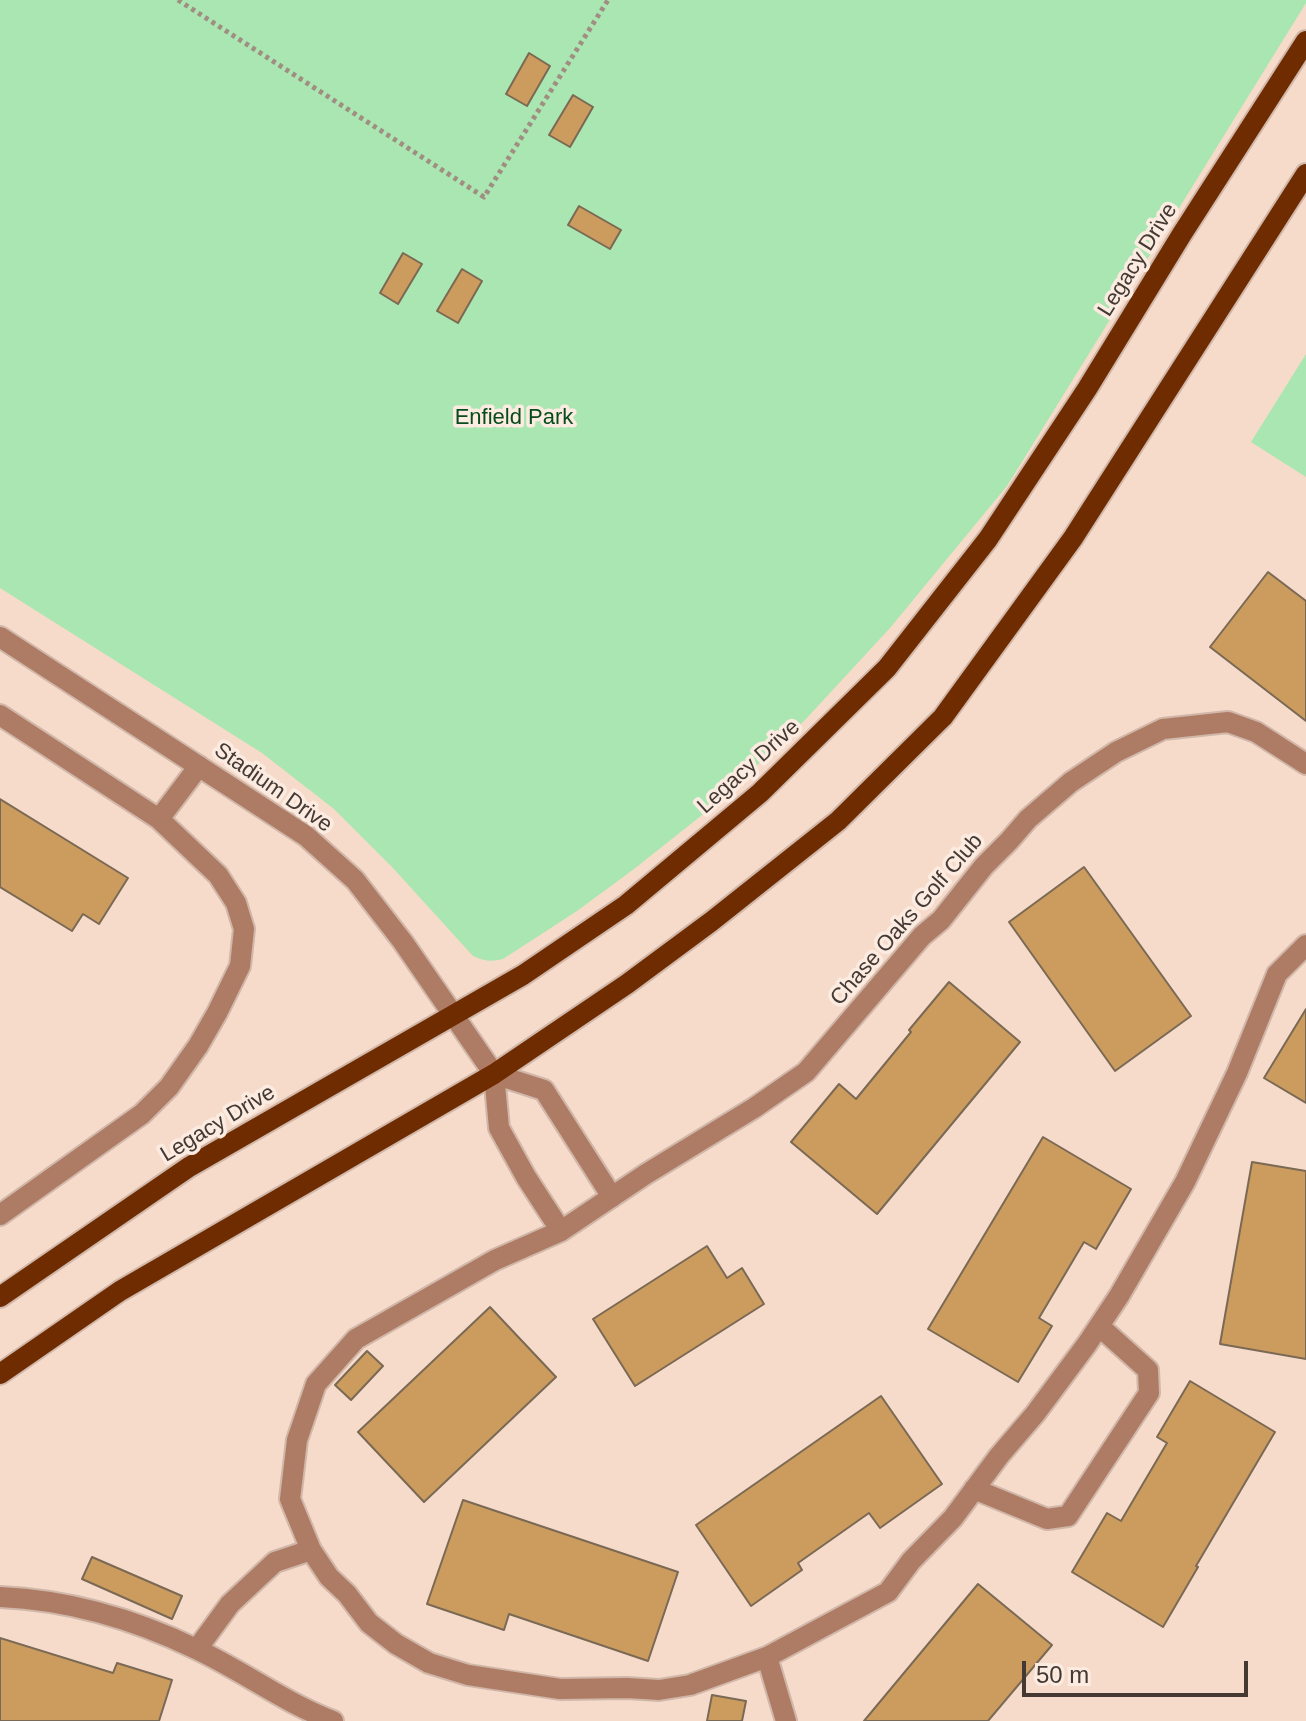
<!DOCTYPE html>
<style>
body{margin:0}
#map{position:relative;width:1306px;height:1721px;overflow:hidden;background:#f7dbca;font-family:Helvetica,sans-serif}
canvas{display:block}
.scale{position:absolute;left:1022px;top:1661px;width:226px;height:36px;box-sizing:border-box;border:4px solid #443933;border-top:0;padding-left:10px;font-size:24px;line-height:28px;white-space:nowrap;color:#443933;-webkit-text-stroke:6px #fcebe0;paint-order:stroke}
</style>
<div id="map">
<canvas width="1306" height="1721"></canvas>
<div class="scale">50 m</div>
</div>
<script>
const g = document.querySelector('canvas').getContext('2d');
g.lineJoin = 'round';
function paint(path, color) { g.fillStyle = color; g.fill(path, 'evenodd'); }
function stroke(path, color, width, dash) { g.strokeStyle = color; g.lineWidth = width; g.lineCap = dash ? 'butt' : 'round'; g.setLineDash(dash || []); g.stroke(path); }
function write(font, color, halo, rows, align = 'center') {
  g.font = font + ' Helvetica,sans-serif'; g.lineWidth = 7; g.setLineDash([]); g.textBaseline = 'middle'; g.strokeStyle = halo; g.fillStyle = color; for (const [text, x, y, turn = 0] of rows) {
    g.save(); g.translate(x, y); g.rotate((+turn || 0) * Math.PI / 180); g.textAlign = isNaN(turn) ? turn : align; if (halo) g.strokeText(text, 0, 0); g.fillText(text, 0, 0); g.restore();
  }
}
paint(new Path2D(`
 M0 0H1306V3L1007 486 890 628 805 720 716 804 634 869 577 911 503 959C491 962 484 961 473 956L392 867 334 809 262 753 0 588Z
 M1306 354V477L1251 442Z`), '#a9e6b1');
const building = new Path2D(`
 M529 53 550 66 527 106 506 94Z
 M573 95 593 107 570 147 549 135Z
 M579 206 621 230 610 249 568 225Z
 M403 253 422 264 398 304 380 293Z
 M462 269 482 281 458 323 437 311Z
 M1268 572 1306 601V721L1210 647Z
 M0 799 128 878 99 924 83 914 72 931 0 887Z
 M1084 867 1191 1016 1115 1071 1009 922Z
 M949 982 1020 1042 877 1214 791 1142 839 1084 856 1099 911 1032 909 1030Z
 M1306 1009V1103L1264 1078Z
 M1043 1137 1131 1189 1096 1249 1084 1242 1039 1318 1052 1326 1018 1382 928 1329Z
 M1252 1162 1306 1171V1359L1220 1344Z
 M707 1246 727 1278 742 1268 764 1304 635 1386 593 1319Z
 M490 1307 556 1377 424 1502 358 1432Z
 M367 1351 383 1366 351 1400 335 1385Z
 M1190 1381 1275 1432 1196 1566 1198 1567 1163 1627 1072 1572 1107 1513 1121 1521 1167 1443 1157 1437Z
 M881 1396 942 1484 880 1528 869 1513 798 1563 802 1570 751 1606 696 1525Z
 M463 1500 678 1572 648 1661 509 1614 504 1630 427 1604Z
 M92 1557 182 1596 172 1619 82 1579Z
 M978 1584 1052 1645 988 1721H864Z
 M0 1638 113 1673 117 1663 172 1680 159 1721H0Z
 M712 1695 746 1701 742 1721H707Z`);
paint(building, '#cc9c5f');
stroke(building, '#7a6954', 2);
const minor = new Path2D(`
 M0 637 306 836 355 880 403 942 494 1074 499 1128 526 1177 561 1231
 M0 715 159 819 218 875 236 903 244 929 240 966 217 1013 198 1046 169 1087 142 1114 0 1215
 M1306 764 1256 732 1228 722 1163 729 1116 752 1071 782 1028 819 1009 841 984 866 941 920 922 936 806 1072 754 1108 646 1174 561 1231 495 1260 356 1339 316 1384 297 1440 290 1499 311 1550 329 1577 347 1594 369 1623 396 1644 429 1663 468 1675 560 1689 627 1688 659 1690 690 1685 767 1657 888 1592 911 1561 953 1518 999 1456 1035 1414 1087 1344 1119 1296 1185 1182 1237 1073 1277 974 1306 945
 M159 819 199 766
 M494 1074 544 1090 612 1197
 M974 1489 1047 1519 1068 1516 1149 1393 1148 1370 1099 1326
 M0 1597C69 1600 134 1619 196 1649 243 1671 285 1703 333 1721
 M197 1649 230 1604 275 1562 311 1550
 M767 1657 786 1721`);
const major = new Path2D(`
 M0 1297 189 1167 523 975 626 905 760 793 887 668 988 539 1087 389 1182 234 1306 41
 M0 1374 120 1291 494 1074 627 984 712 921 838 821 943 717 1073 538 1306 174`);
stroke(minor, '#d0b7a9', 24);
stroke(major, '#d0b7a9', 24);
stroke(new Path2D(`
 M178 0 484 197 608 0`), '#a18e82', 5, [4, 4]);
stroke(minor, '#ae7c65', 20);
stroke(major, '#6f2c01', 20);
write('22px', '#443933', '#fcebe0', [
 ["Legacy Drive",1138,260,-58],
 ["Legacy Drive",749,767,-42],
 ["Stadium Drive",273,788,35],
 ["Chase Oaks Golf Club",907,920,-49],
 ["Legacy Drive",218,1124,-31]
]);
write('22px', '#064c1c', '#fcebe0', [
 ["Enfield Park",514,418]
]);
</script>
